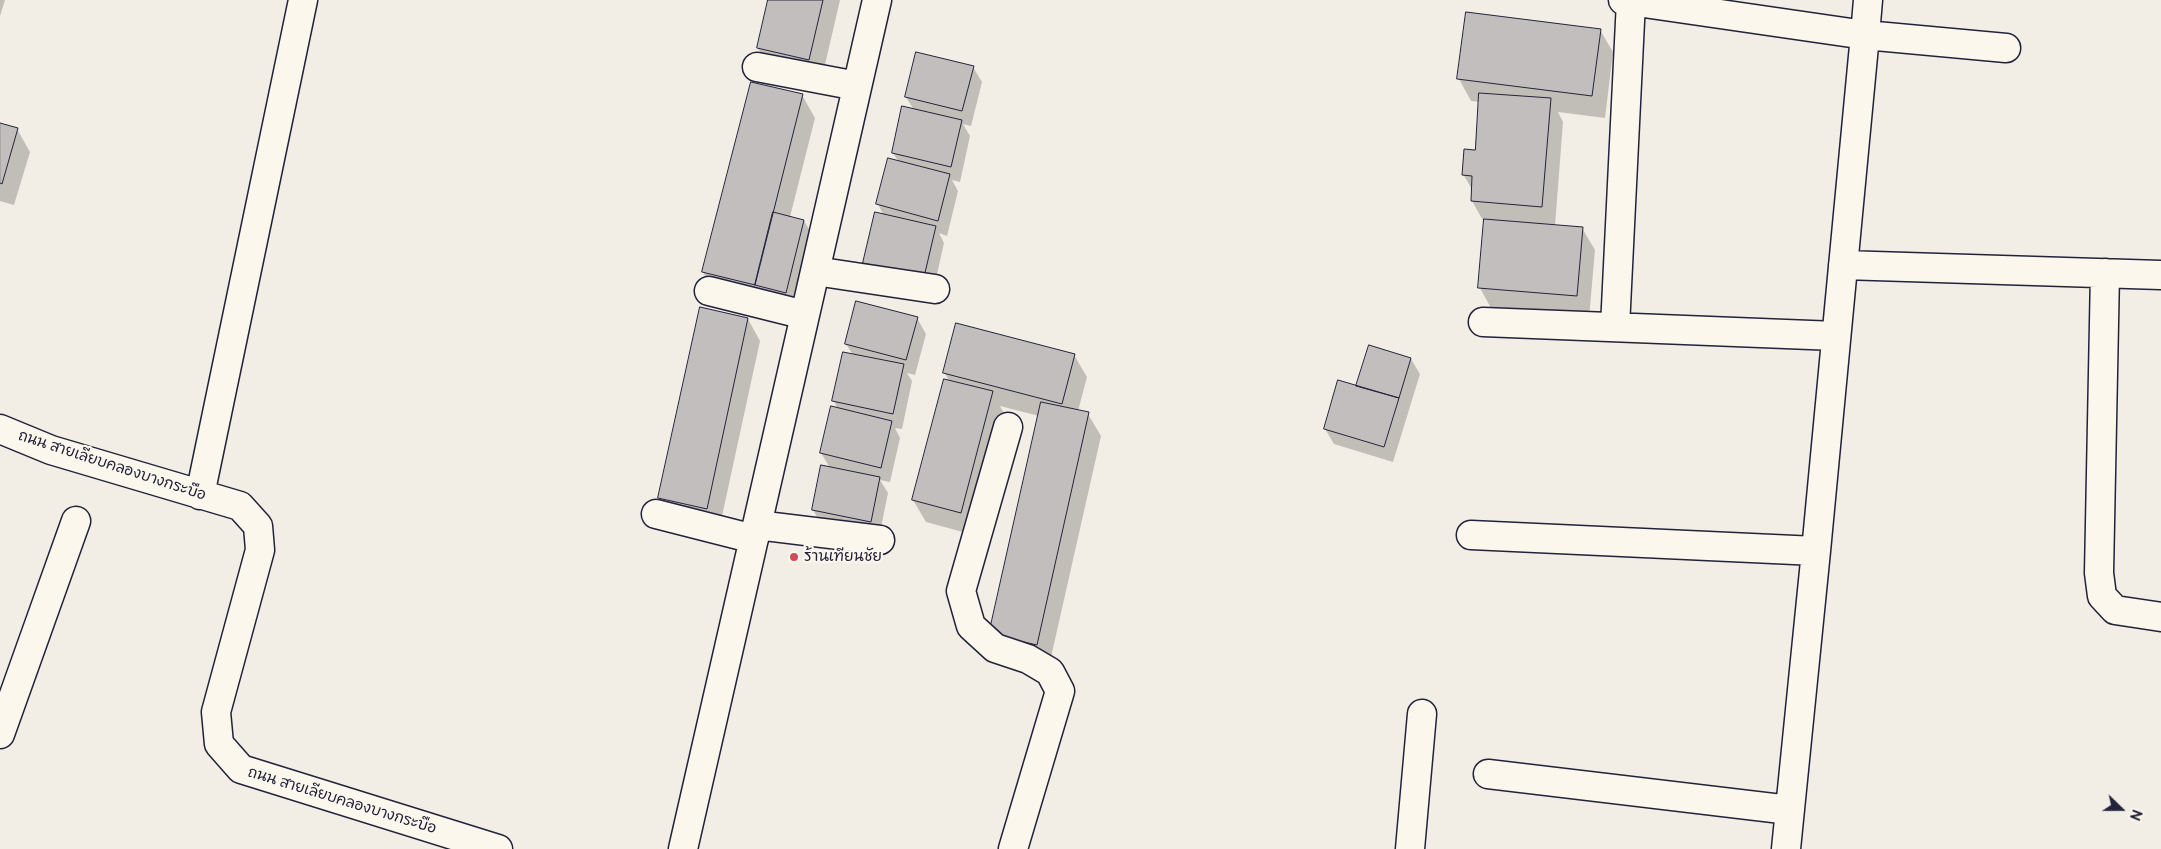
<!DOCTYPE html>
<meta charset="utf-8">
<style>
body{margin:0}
#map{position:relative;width:2161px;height:849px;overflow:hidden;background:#f2eee5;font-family:"Balsamiq Sans",sans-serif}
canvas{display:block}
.north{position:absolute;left:2096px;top:784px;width:50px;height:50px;-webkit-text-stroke:4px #fbf7ec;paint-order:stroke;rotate:112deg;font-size:14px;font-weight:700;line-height:20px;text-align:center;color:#22223b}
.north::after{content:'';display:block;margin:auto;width:18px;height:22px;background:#22223b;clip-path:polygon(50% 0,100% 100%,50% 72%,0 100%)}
</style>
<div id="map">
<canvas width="2161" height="849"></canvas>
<div class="north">N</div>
</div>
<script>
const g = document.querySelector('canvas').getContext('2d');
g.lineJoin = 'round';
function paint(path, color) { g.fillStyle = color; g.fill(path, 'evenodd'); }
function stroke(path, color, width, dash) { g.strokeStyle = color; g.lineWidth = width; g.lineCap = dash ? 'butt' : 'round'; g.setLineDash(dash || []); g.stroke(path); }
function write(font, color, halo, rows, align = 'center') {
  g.font = font + ' "Balsamiq Sans","Playpen Sans Thai",sans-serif'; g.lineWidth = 4.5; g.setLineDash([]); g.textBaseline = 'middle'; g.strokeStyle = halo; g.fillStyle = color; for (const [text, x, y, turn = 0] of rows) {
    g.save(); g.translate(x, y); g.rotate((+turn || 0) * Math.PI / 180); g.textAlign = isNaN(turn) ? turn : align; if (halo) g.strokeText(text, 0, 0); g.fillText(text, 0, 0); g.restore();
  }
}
paint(new Path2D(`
 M0 0H5L0 16Z
 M770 0H840L821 82 771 70 758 48Z
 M1600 30 1613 52 1605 118 1558 112 1563 122 1555 226 1582 228 1595 250 1589 318 1492 310 1480 288 1485 224 1472 201 1473 191 1463 174 1476 152 1480 102 1471 101 1459 79Z
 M973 67 982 82 971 126 963 124 970 136 960 182 952 180 958 191 947 236 939 233 944 243 933 292 873 278 864 262 884 216 878 204 899 162 893 153 914 110 906 97Z
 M802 95 815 118 790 217 804 221 813 236 795 308 716 294 703 272Z
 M0 125 17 129 30 152 14 205 0 201Z
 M917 318 926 334 915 375 907 373 912 381 902 429 895 428 900 438 890 482 880 480 888 493 879 537 822 525 813 510 830 468 821 453 838 410 834 401 853 355 846 344Z
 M748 319 760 341 719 530 672 520 660 498Z
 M1074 355 1087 377 1078 411 1088 414 1101 436 1049 666 1003 656 1039 416 1000 406 1005 415 974 535 926 522 913 500 949 381 945 373Z
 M1411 359 1420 374 1393 462 1334 444 1325 429 1357 387Z`), '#0003');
const building = new Path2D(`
 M768 0H823L809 60 757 48Z
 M1466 12 1601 29 1592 96 1457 79Z
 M916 52 974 66 962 111 905 97Z
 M751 82 803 94 755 285 702 272Z
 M1479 93 1551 98 1542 207 1471 201 1472 176 1462 175 1464 149 1475 150Z
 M902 106 962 120 951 167 892 153Z
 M0 123 18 128 2 184 0 183Z
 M888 158 950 174 938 221 876 204Z
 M773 212 804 220 786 293 755 285Z
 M875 212 936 226 924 277 863 263Z
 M1484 219 1583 227 1577 296 1478 288Z
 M856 301 918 317 906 360 845 344Z
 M700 307 748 318 707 509 658 498Z
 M956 323 1075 354 1062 404 943 373Z
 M1369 345 1411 358 1399 398 1356 386Z
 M843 352 904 364 893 414 832 401Z
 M944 379 993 391 961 513 912 500Z
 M1338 380 1399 398 1384 447 1324 429Z
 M1041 402 1089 412 1037 645 989 634Z
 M831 406 892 421 881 468 820 453Z
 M821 465 880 477 871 522 812 510Z`);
paint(building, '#c2bebe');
stroke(building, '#22223b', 1);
const minor = new Path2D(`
 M1623 0 1865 35 1816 551 1786 849
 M1868 0 1865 35 2006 48
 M757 67 857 86
 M1843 265 2161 275
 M815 271 935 289
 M2105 273 2099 573 2102 596 2115 610 2161 617
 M709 291 805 315
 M1483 322 1836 336
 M1615 327 1631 1
 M1008 427 961 591 971 626 995 648 1028 659 1050 672 1060 691 1013 849
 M0 429 51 450 240 506 258 526 260 550 216 712 219 744 241 769 498 849
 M200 495 303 0
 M656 514 754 539
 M757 525 880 540
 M1471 535 1816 551
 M0 734 76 521
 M1488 774 1790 810
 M683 849 877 0
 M1410 849 1422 714`);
stroke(minor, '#22223b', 31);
stroke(minor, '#fbf7ec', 28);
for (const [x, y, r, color] of [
 [794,557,5,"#d1495b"]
]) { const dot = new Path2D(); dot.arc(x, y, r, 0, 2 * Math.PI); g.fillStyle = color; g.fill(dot); stroke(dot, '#fbf7ec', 2); }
write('15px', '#22223b', '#fbf7ec', [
 ["ถนน สายเลียบคลองบางกระบือ",112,466,18],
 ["ถนน สายเลียบคลองบางกระบือ",342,801,17]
]);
write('15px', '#22223b', '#fbf7ec', [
 ["ร้านเทียนชัย",804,557]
], 'left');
</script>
